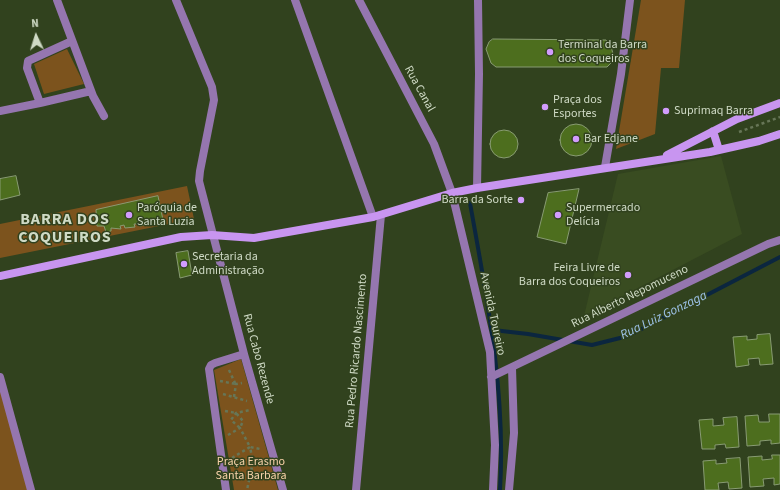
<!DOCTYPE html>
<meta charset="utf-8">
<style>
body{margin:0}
#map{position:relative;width:780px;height:490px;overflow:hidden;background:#31421e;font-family:"Source Sans 3",sans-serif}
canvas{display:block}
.north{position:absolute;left:16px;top:16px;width:40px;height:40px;-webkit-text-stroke:3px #31421e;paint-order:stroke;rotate:356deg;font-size:11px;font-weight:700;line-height:16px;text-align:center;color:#cfdac5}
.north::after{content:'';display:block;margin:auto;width:14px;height:18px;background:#cfdac5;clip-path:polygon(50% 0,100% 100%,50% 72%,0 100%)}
</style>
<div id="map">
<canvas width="780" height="490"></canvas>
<div class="north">N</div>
</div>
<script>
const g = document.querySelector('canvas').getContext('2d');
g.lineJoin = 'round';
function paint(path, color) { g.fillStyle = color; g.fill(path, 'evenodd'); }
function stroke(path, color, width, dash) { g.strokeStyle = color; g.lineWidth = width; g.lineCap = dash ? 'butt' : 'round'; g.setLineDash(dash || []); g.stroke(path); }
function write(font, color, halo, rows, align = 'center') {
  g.font = font + ' "Source Sans 3",sans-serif'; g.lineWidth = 3; g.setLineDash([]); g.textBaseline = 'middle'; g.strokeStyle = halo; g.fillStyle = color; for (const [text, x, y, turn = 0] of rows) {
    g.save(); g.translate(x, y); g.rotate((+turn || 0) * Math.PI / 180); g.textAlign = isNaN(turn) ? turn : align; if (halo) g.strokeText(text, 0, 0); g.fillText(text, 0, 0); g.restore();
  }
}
paint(new Path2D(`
 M721 156 742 234 584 316 618 174Z`), '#394c21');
paint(new Path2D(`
 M641 0H685L679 68H661L655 134 616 149Z
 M67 49 84 84 44 94 34 64Z
 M187 186 194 219 0 258V224Z
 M241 359 278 490H234L214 370Z
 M0 380 29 490H0Z`), '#7c531d');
stroke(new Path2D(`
 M470 203C487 298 506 393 500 490
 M493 330 528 334 592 345 628 336 780 257`), '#0b263f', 4);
const building = new Path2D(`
 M493 39 606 40 611 46 613 54 611 63 607 67H496L491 63 486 49 489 42Z
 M560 140a16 16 0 1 1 32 0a16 16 0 1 1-32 0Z
 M490 144a14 14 0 1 1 28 0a14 14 0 1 1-28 0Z
 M16 176 20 195 0 200V179Z
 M579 189 566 244 537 237 548 193Z
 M158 196 163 220 159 222 152 220V223L149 224V221L144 222 145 225 140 226V224H134L135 227 125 228 124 225 120 226 121 229 111 228V231L106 232 104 226H97L96 210Z
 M188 251 192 275 180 278 176 253Z
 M770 334 773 364 760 365 759 358 748 359 749 365 736 367 733 337 747 336V340L757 339V335Z
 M769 414H780V443L771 444V440L760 441V445L747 446 745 416 758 415 759 422H769Z
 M737 417 739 447 726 448 725 444 715 445V449H702L699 420 713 419V426L724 425 723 418Z
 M772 455H780V484L774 485V478L763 479 764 486 750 487 748 457 762 456V460L772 459Z
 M740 458 742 488 729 489 728 482 718 483 719 490H705L703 461 716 460V464L727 463 726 459Z`);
paint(building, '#4d6e1e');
stroke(building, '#889b73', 1);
stroke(new Path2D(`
 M739 132 780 117
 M229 370 235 383
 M220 381 236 384
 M223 394 247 401
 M234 397 236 384 242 383
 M225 411 236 413 243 421 240 428 231 420 236 413 250 410
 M228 435 240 428 250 447 260 449
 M232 458 250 447 253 462 247 490`), '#677657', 2.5, [3, 3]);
stroke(new Path2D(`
 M57 0 93 96 104 116
 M176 0 212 87 214 100 200 171 199 181 244 354 283 490
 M295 0 373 217
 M359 0 434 144 452 193 490 352 495 445 493 490
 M72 41 28 61 27 68 40 103 91 91
 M0 111 40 103
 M605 167 621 74 630 0
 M477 188 479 74 478 0
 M0 377 31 490
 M491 377 768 244 780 240
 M226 490 209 369 211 365 215 363 244 354
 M356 490 381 215
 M509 490 514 433 512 368`), '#9576af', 8);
stroke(new Path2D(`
 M713 131 719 150
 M667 155 737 119 780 103
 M0 276 181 237 212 235 254 238 373 217 452 193 477 188 710 152 759 141 780 134`), '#c895f0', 8);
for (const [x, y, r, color] of [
 [550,52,4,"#d29cfd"],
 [545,107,4,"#d29cfd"],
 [666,111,4,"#d29cfd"],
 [576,139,4,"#d29cfd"],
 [521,200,4,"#d29cfd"],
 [129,215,4,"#d29cfd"],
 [558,215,4,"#d29cfd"],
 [184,264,4,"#d29cfd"],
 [628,275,4,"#d29cfd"]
]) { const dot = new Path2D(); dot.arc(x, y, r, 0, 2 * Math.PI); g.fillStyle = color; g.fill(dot); stroke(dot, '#31421e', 1.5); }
write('12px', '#cfdac5', '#31421e', [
 ["Terminal da Barra",558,45],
 ["dos Coqueiros",558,59],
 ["Praça dos",553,100],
 ["Esportes",553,114],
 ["Suprimaq Barra",674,111],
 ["Bar Edjane",584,139],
 ["Barra da Sorte",513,200,"right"],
 ["Paróquia de",137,208],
 ["Santa Luzia",137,222],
 ["Supermercado",566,208],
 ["Delícia",566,222],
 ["Secretaria da",192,257],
 ["Administração",192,271],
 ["Feira Livre de",620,268,"right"],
 ["Barra dos Coqueiros",620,282,"right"]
], 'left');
write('12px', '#cfdac5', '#31421e', [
 ["Rua Canal",419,89,61],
 ["Rua Alberto Nepomuceno",630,297,-26],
 ["Avenida Toureiro",492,314,78],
 ["Rua Pedro Ricardo Nascimento",357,351,-85],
 ["Rua Cabo Rezende",258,359,75]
]);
write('12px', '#f7d1a8', '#31421e', [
 ["Praça Erasmo",251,462],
 ["Santa Barbara",251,476]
]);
write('italic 13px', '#a0c6ed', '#31421e', [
 ["Rua Luiz Gonzaga",664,316,-26]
]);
g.letterSpacing = '1px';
write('bold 16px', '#cfdac5', '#31421e', [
 ["BARRA DOS",65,220],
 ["COQUEIROS",65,238]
]);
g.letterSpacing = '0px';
</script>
